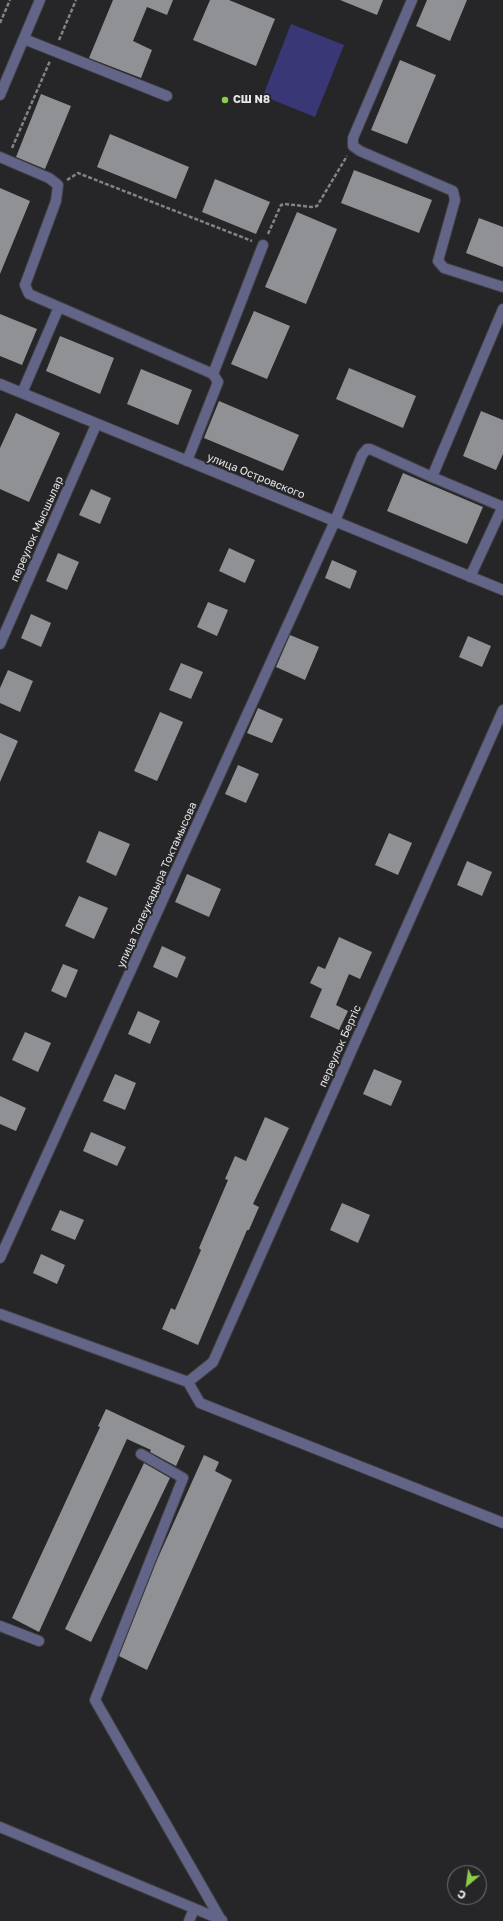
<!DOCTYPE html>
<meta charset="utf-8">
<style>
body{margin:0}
#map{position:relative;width:503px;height:1921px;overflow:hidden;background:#262629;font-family:"Golos Text",sans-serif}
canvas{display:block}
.north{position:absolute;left:447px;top:1865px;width:40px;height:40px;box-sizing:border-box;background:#262629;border:1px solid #737375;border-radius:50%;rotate:209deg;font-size:11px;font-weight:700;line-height:16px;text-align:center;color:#e6e6e8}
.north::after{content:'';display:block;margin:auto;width:14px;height:18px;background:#8bce47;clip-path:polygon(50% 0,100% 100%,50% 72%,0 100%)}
</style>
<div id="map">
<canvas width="503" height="1921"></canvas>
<div class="north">С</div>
</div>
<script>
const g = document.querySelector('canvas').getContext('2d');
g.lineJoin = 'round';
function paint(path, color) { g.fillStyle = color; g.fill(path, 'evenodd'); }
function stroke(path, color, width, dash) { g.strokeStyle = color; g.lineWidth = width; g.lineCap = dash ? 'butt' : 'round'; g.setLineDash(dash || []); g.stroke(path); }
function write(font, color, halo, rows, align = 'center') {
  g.font = font + ' "Golos Text",sans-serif'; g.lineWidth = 4; g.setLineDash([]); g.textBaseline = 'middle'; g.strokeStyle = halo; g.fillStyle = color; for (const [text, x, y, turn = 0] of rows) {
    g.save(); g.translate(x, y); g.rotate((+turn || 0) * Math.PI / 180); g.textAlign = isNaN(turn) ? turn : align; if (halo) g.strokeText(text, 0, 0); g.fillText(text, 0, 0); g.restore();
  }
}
paint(new Path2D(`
 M291 24 344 45 315 117 263 96Z`), '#3a3777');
paint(new Path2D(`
 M113 0H173L167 15 147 7 133 41 152 50 141 78 89 58Z
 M210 0H229L275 19 256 66 193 40Z
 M340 0H383L377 15Z
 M427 0H467L450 41 416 26Z
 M400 60 436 75 407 144 371 130Z
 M41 94 71 106 45 169 16 157Z
 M110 134 189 167 176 199 97 167Z
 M354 170 432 200 419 233 341 203Z
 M215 179 270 202 256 234 202 212Z
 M0 188 30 201 0 274Z
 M297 212 337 229 306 304 265 287Z
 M479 218 503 227V267L466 253Z
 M254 311 290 326 267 379 231 364Z
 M0 314 37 329 22 365 0 356Z
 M60 336 114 358 100 394 46 371Z
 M349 368 416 396 403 428 336 399Z
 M141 369 192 390 178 425 127 404Z
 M219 401 299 435 283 471 204 438Z
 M481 411 503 420V454L496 470 463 456Z
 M16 413 60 433 29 502 0 489V448Z
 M403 473 483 507 467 544 387 511Z
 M91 489 111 498 100 524 79 515Z
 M229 548 255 560 245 583 219 571Z
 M58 553 79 562 67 590 46 581Z
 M332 560 357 571 350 589 325 578Z
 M208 602 228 610 217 636 197 627Z
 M31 614 51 623 41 647 21 638Z
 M290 635 319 647 305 680 276 667Z
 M468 636 491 646 482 667 459 657Z
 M181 663 203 672 191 699 169 690Z
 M8 670 33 681 20 712 0 703V688Z
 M258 708 283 719 272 743 247 733Z
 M160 712 183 722 157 781 134 771Z
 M0 733 18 741 0 782Z
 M238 765 259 774 246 803 225 794Z
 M99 831 130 844 116 876 86 862Z
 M389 833 412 843 398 875 375 865Z
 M467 861 492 872 482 896 457 885Z
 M187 874 221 889 209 917 175 902Z
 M79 896 108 908 94 939 65 926Z
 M339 937 372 952 360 979 349 974 336 1005 348 1011 339 1030 310 1017 322 989 310 983 318 966 325 969Z
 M162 946 186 957 177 978 153 967Z
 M63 964 78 970 66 998 51 991Z
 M138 1011 160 1021 150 1044 128 1034Z
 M25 1032 51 1043 38 1072 12 1060Z
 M374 1069 402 1081 391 1106 363 1094Z
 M115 1074 136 1083 125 1110 103 1101Z
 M0 1096 26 1108 16 1131 0 1124Z
 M265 1117 289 1128 253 1204 259 1207 249 1230H247L198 1345 162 1329 171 1308 175 1310 201 1250 199 1248 228 1180 225 1179 235 1156 246 1161Z
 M91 1132 126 1147 117 1166 83 1151Z
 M342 1203 370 1215 358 1243 330 1230Z
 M60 1210 84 1220 75 1240 51 1230Z
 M41 1254 65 1265 57 1284 33 1273Z
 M106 1409 185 1446 176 1466 150 1452 151 1450 127 1439 39 1632 12 1618 100 1427 98 1426Z
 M204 1455 219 1462 215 1471 232 1480 147 1670 119 1656 157 1560Z
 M144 1463 170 1478 91 1642 65 1629Z`), '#909195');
const minor = new Path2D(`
 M412 0 353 138V146L360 151 453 191 455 200 438 261 444 268 503 287
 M24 39 167 96
 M0 95 40 0
 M0 157 49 178 58 185 56 201 25 285 29 294 213 374 218 382 187 461
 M213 374 263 245
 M0 384 503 590
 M22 393 59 307
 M432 477 503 507
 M470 577 503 506
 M0 644 96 425
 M0 1258 335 521 362 455 367 449H370L432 477 503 309
 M0 1314 188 1382 200 1403 503 1523
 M188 1382 213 1362 503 710
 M141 1454 183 1478 95 1700 221 1920
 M0 1626 39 1641
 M0 1827 222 1920
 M189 1921 194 1909`);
stroke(minor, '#414144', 12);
stroke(new Path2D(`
 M0 23 10 0
 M59 40 76 0
 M12 148 50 61
 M67 180 78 173 252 241
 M268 234 281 205 285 204 312 207 317 206 347 156`), '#838385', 2.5, [4, 2]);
stroke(minor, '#636588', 10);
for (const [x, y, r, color] of [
 [225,100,4,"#8bce47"]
]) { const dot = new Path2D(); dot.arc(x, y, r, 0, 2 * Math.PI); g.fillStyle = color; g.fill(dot); stroke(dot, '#262629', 1.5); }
write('bold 11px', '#e6e6e8', '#262629', [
 ["СШ N8",233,100]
], 'left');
write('11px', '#e6e6e8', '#262629', [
 ["улица Островского",256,476,22],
 ["переулок Мысшылар",37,529,-66],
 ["улица Толеукадыра Токтамысова",157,885,-66],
 ["переулок Бертіс",340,1046,-66]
]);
</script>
